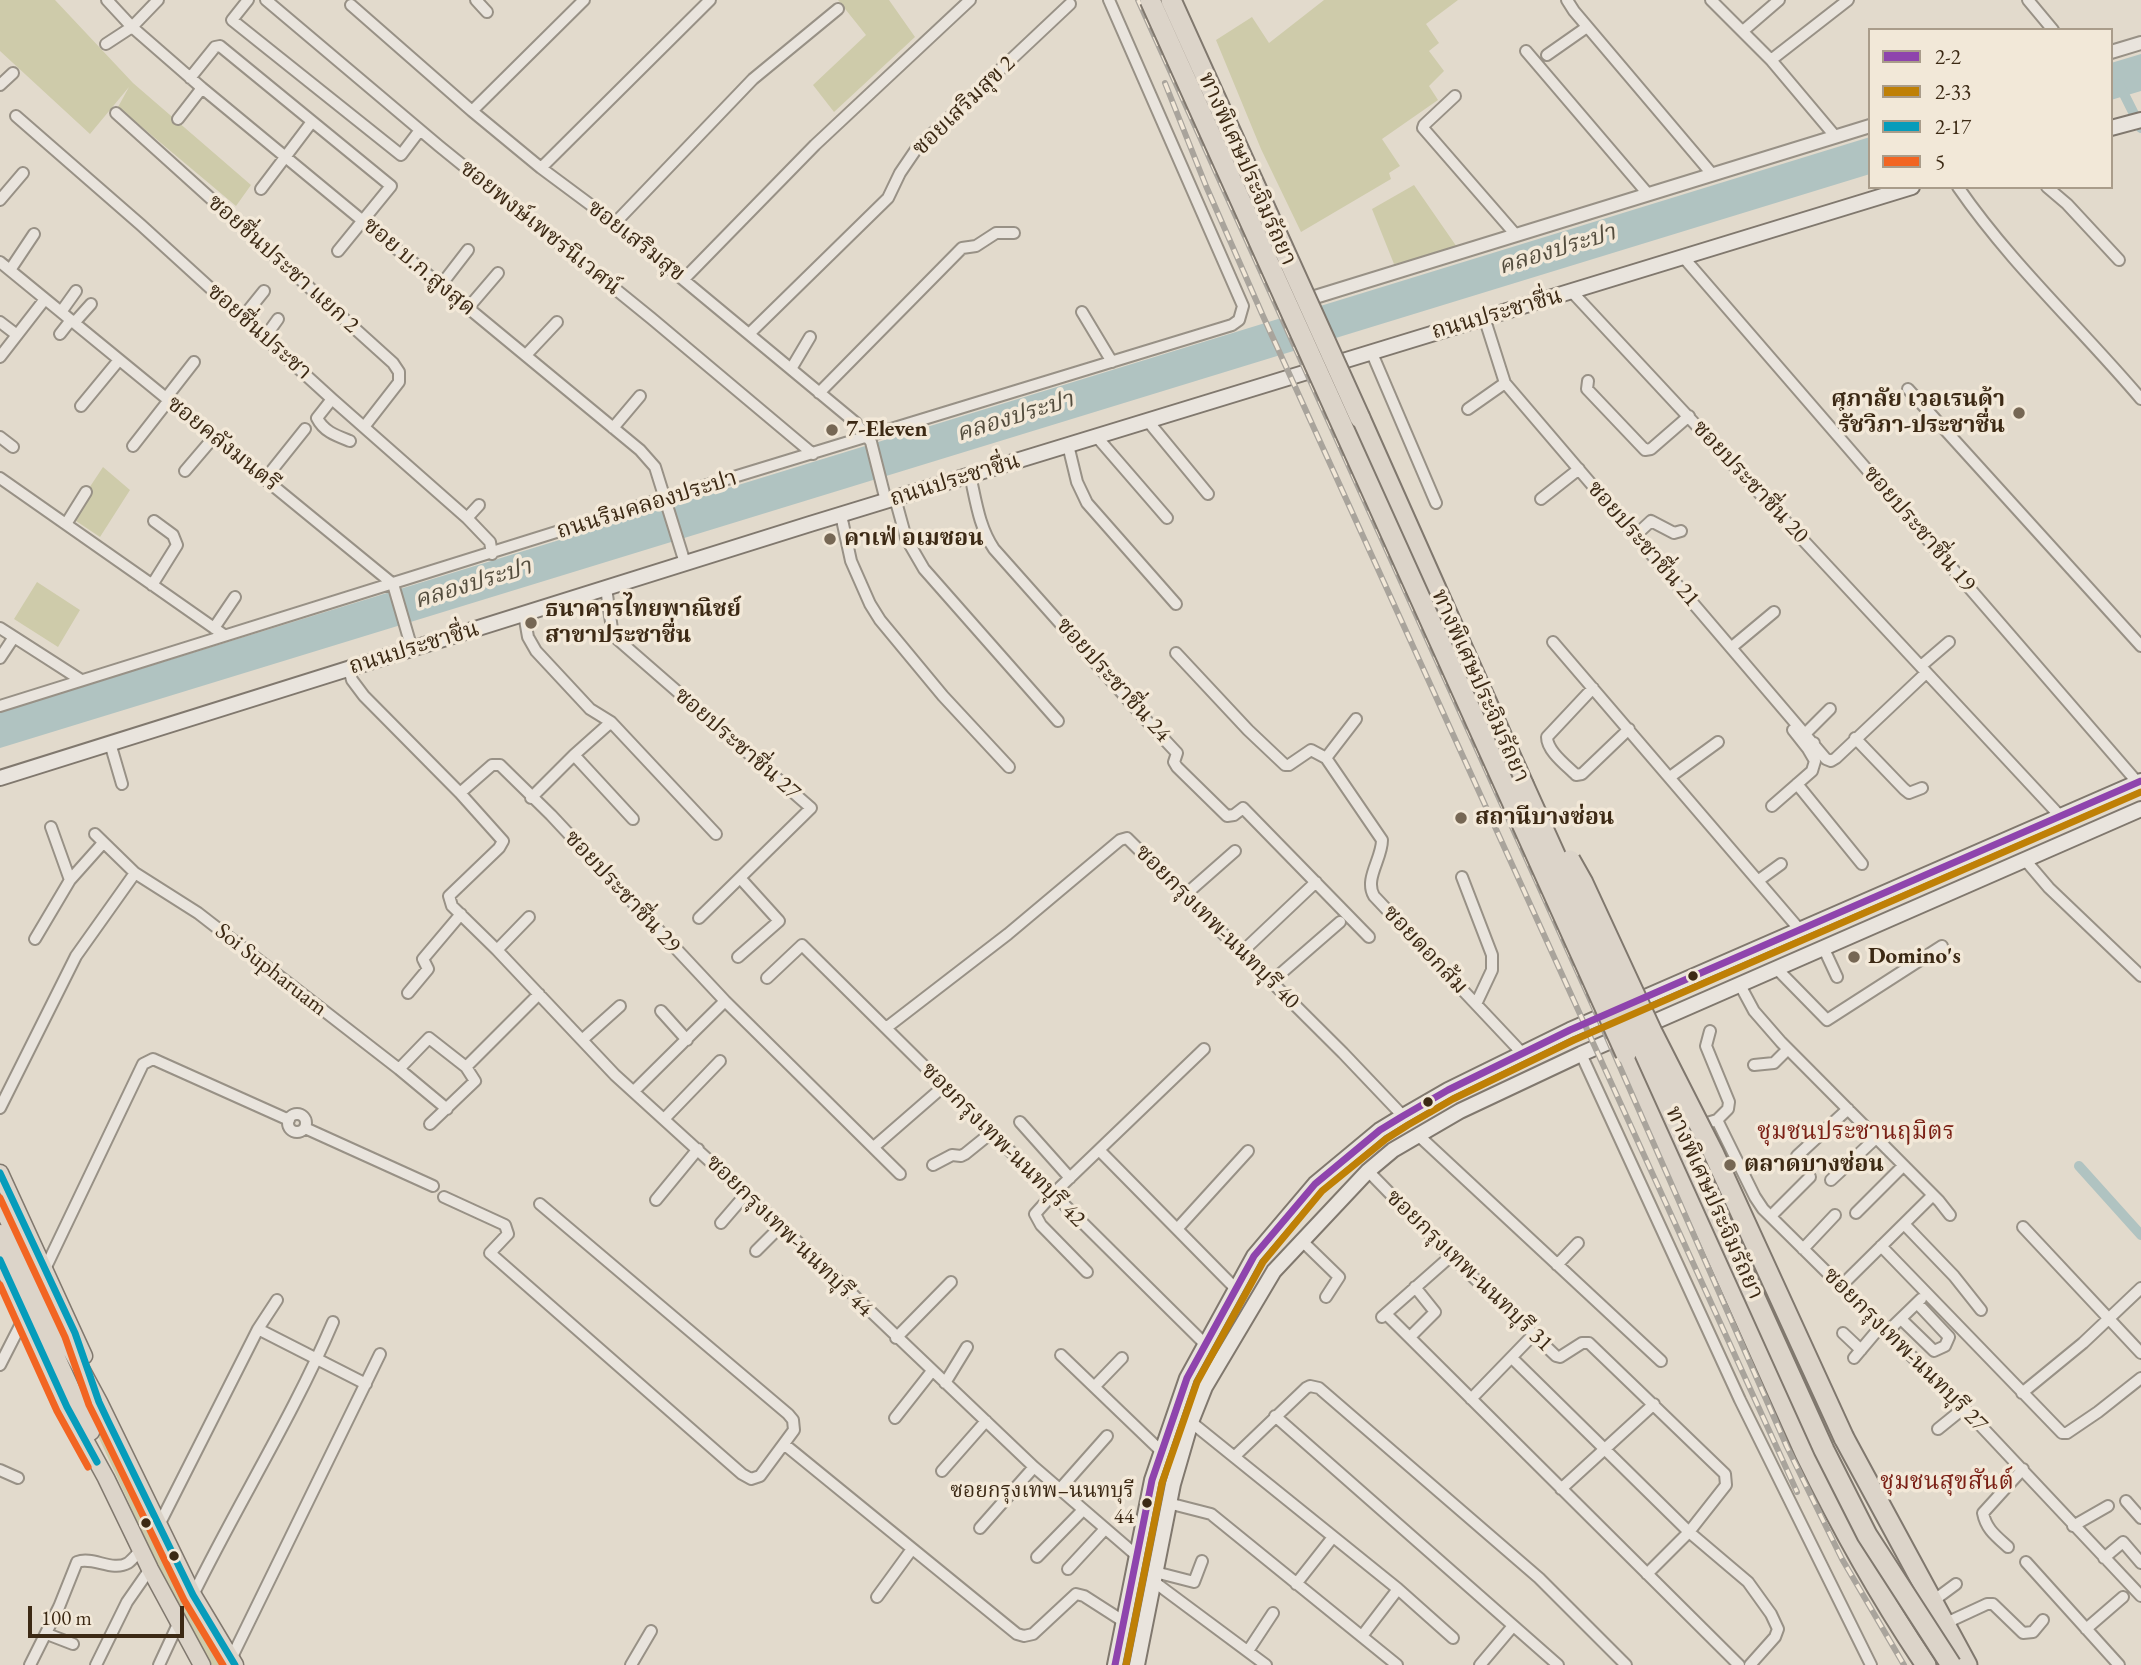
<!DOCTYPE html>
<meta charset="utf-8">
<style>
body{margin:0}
#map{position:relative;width:2141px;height:1665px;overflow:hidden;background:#e2dacc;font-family:"EB Garamond",serif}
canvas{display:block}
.legend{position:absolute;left:1868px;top:28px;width:245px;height:161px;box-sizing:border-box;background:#f2e8d8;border:2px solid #a99c8a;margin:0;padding:9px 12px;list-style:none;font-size:21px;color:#3c2914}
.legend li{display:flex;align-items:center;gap:14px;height:35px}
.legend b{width:35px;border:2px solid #a99c8a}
.scale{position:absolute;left:28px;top:1606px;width:156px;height:32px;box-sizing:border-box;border:4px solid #3c2914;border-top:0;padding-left:9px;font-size:21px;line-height:24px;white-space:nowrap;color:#3c2914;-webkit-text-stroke:5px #f2e8d8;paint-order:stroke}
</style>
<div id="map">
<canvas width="2141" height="1665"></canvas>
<ul class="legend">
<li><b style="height:9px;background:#8e44ad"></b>2-2</li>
<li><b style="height:9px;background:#bf8006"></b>2-33</li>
<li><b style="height:9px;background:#069cbb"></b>2-17</li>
<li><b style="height:9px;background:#f26522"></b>5</li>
</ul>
<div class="scale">100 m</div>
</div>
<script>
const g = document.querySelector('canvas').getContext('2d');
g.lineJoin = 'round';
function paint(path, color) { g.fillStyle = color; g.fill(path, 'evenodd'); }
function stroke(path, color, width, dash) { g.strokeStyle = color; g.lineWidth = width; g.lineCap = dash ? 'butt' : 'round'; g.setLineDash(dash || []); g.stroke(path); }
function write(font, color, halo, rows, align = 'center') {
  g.font = font + ' "EB Garamond","Noto Serif Thai",serif'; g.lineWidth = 7; g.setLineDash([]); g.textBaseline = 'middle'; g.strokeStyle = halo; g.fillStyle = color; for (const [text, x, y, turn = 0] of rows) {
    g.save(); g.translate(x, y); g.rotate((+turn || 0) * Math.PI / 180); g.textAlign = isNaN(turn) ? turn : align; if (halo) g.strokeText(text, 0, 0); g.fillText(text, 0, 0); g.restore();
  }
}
paint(new Path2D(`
 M0 0H55L133 83 251 185 236 206 118 107 129 87 90 134 0 51Z
 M838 0H889L915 37 834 112 813 85 866 35Z
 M1324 0H1458L1426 24 1439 43 1429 51 1444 71 1429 86 1438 100 1382 139 1400 166 1389 173 1391 179 1301 232 1261 149 1216 40 1252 17 1269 43Z
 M1414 185 1459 250 1394 264 1372 209Z
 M103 467 130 490 100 537 70 517Z
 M37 582 80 610 58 647 14 619Z
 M45 1321C111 1432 151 1557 224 1665H212L170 1592Z`), '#cecbaa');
paint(new Path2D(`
 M2141 54V91L2111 100V63Z
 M1870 137V174L0 748V712Z`), '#b0c3c1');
stroke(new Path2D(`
 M2119 84 2141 128
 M2079 1166 2141 1235`), '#b0c3c1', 10);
const minor = new Path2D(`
 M107 0 132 27 202 88 640 450 655 467 685 563
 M248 0 232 20 401 155 420 130
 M266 0 439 146 651 318 813 454
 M476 0 487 12
 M1567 0 1574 11 1712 174
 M1711 0 1771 60 1835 136
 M2028 0 2053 30
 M351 5 472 111 541 168 615 223 856 423 871 442 886 501
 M1743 31 1779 0
 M106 44 132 27 158 0
 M1526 51 1648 194
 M1547 55 1587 27
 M1771 60 1848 0
 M190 78 215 47 220 46 391 186 338 251
 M0 85 13 73
 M1455 96 1424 125 1423 128 1516 235
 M472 111 584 0
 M116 113 393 363 399 372V382L364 427
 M16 116 141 225 332 399 467 518 490 542 492 554
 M178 119 202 88
 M541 168 710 0
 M1958 187C2011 264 2081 328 2141 399
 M2047 187 2067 204 2119 260
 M261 189 311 123
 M0 200 23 173
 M615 223 753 79 838 9
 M1684 258 2138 783
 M0 262 393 584 412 649
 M10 270 34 234
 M684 279 815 145 970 0
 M441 285 468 250
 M1573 293 2061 817
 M468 308 498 273
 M61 312 76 291
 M1082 312 1112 362
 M243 317 264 291
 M1484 317 1505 383 1826 759 1831 761 1836 758 1926 673
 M0 322 17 335
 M74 323 91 304
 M60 334 71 320
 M749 334 888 198 900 173 917 148 1070 4
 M265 337 278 319
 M1371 351 1436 503
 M526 355 557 322
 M0 357 45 299
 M791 369 810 337
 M1588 381 1587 389 1645 450 1651 449 1689 416
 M1908 389 2141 646
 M819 393 962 248 976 246 996 233H1014
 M166 398 194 362
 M332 399 317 418C324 432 337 436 350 441
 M81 406 119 360
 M1468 409 1505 383
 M1147 420 1208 494
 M613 428 640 396
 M1096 436 1167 518
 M0 437 13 447
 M1068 445 1077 482 1087 503 1176 604
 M133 446 169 400
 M185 471 214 437
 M970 475C976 501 979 527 994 549L1147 721 1177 753 1174 762 1177 767 1227 816 1234 815 1243 808 1369 937
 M0 478 224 635
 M265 479 305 429
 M895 498 906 538 924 569 1058 721
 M1541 499 1579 469
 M841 515 851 561 870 604 880 620 943 696 1009 767
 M467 518 479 505
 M66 524 86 492
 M1636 535 1651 521 1674 533 1681 531
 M152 585 177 545 173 535 154 521
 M606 588 612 629 616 638 811 808 699 918
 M524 614 528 637 536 651 590 709 611 722 716 834
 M0 628 81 680
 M214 628 235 597
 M1553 642 1800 930
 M1732 647 1774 612
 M1176 653 1248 730 1285 765H1289L1311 750 1326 758 1382 840C1382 859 1364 879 1374 896L1522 1053
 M0 658 14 637
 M1921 666 1949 642
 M349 669 352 680 364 696 460 793 492 765H500L551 815 725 1001 900 1174
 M1593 688 1547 737C1547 751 1566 765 1576 775L1582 774 1629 729
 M0 706 665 498 1232 325 1239 320 1243 306 1109 0
 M1793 730 1808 749
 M1806 733 1830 709
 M1855 738 1904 789 1909 793 1922 788
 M110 743 122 784
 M574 755 633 819
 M1326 758 1356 719
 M1670 777 1718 742
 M1797 784 1862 864
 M460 793 503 841 499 848 449 896 452 906 497 950 615 1075 781 1226 1034 1467 1136 1555
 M531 798 574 755 611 722
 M1772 806 1812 771 1815 761 1808 749 1814 743
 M51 827 70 880 103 843
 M95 834 135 873 198 913 399 1069 447 1109
 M2026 861 2049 888 2141 976
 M1462 877 1492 955V970L1476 1004
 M1759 880 1781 864
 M1185 895 1235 851
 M35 939 70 880
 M1824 949 1837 977
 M497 950 529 917
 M1242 952 1316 882
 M738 957 779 921 741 879
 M1777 969 1827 1020 1942 946
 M767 978 802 945 1205 1344
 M1271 982 1340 922
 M1740 985 1754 1011 1781 1042 1939 1201 1950 1215
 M408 993 428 969 423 959 461 914
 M661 1011 687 1040
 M886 1028 1008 934 1120 840 1127 838 1343 1053 1403 1116
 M1710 1031 1706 1046 1729 1102 1728 1109 1717 1120
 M582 1040 620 1006
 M1581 1054 1740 1400 1871 1665
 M1754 1065 1774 1063 1788 1049
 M399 1069 429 1038 466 1067 539 994
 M634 1091 725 1001
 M0 1108 76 956 135 873
 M288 1123a9 9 0 1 1 18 0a9 9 0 1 1-18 0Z
 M665 1118 720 1061
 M1020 1122 1070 1178
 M430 1124 475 1081 466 1067
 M1697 1126 1717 1120 1755 1197 1763 1209 1964 1408 2141 1596
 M305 1128 433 1186
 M1418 1135 1661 1361
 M875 1146 944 1086
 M1099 1150 1236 1289
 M1797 1156 1848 1109
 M933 1165 952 1155 961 1156 965 1154 991 1133
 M1368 1171 1451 1256 1556 1356 1560 1357 1582 1343H1589L1725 1474 1726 1485 1689 1532 1647 1574
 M1831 1180 1876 1138
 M444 1197 505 1225 508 1234 490 1253 742 1474 751 1479 760 1476 794 1430 793 1420 788 1414 540 1204
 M656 1200 698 1149
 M1856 1213 1903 1166
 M1771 1216 1810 1177
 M721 1223 746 1194
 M1904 1224 1954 1276 1981 1310
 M2023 1227 2141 1353
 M1177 1229 1248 1151
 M1301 1240 1339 1277 1326 1297
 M1881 1246 2062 1433H2067L2098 1412 2141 1378
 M1803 1249 1835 1215
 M756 1251 781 1226
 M1557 1265 1578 1243
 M45 1269 143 1064 153 1059 289 1120
 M1087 1272 1041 1225 1035 1214 1053 1194 1204 1049
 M1841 1286 1933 1195
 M1386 1314 1739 1665
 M1382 1317 1451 1256
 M1901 1319 1934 1351 1945 1346 1949 1337 1917 1303
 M258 1329 366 1384
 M1887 1332 1921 1299
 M1843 1333 1861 1350
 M1410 1337 1435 1312 1415 1287
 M896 1338 951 1282
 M1061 1355 1162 1452
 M1512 1358 1689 1532 1748 1582 1771 1614 1778 1629 1775 1637 1750 1665
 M1854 1358 1881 1326
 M0 1365 25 1316
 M945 1383 967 1347
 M1095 1386 1122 1358
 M2022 1393 2083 1343 2141 1288
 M1471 1399 1533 1335
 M1275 1416 1558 1665
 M895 1418 932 1371
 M1191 1422 1398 1589 1453 1638
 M1938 1429 1964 1408
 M784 1444 1017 1634 1024 1636 1033 1634 1076 1594 1084 1596 1123 1621
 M1235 1456 1306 1388 1310 1386 1319 1388 1539 1578 1626 1665
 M0 1470 18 1478
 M942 1471 986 1421
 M1060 1489 1107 1436
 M1561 1489 1654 1404
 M2126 1501 2141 1518
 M1168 1503 1211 1514 1397 1665
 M159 1525 258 1329 277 1300
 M2073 1526 2108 1506
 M980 1528 1034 1467
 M2008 1547C1996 1536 1986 1529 1983 1513L2023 1469
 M1037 1557 1083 1510
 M2104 1558 2123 1542 2141 1563
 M2026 1562 2119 1665
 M1068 1569 1105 1529
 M1155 1572 1194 1582 1202 1561
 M1153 1581 1266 1665
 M1296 1584 1333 1537
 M193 1595C238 1503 293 1416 333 1322
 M877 1597 912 1549
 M1933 1601 1956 1584
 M1946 1623 1987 1604H1993L2023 1633 2033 1632 2043 1620
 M2086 1629 2123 1597
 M47 1634 73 1644
 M1362 1636 1398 1589
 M1248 1651 1273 1613
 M231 1659 380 1354
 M30 1665 59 1607 77 1562C93 1556 112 1572 128 1563 132 1560 137 1554 140 1551
 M96 1665 127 1602 150 1569
 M159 1665 178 1624
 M631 1665 651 1631
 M1480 1665 1513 1626`);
const tertiary = new Path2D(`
 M2111 52 2141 43
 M1302 301 1870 126`);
const secondary = new Path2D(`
 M2111 128 2141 120
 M0 778 810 524 1912 187
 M1868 1553 1891 1593
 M1115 1665 1152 1480 1187 1378 1254 1256 1315 1184 1380 1130 1403 1116 1448 1090 1570 1030 2141 781
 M1137 1665 1173 1484 1191 1422 1205 1387 1274 1271 1368 1171 1393 1150 1460 1111 1581 1054 2141 809`);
const primary = new Path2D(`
 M0 1173 84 1356
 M0 1203 58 1326 99 1402 193 1595 235 1665
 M0 1233 91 1432
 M0 1260 67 1407 106 1478 150 1569 202 1665`);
const motorway = new Path2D(`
 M1360 418 1523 784
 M1626 1054 1805 1453C1841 1527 1880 1597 1926 1665
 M1844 1438 1967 1665`);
stroke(minor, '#989186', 14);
stroke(tertiary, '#989186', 16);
stroke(secondary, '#80786e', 18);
stroke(primary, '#80786e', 19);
stroke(motorway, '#80786e', 23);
stroke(minor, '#e9e4dd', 10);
stroke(tertiary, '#e9e4dd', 12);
stroke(secondary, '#e9e4dd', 14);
stroke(primary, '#dcd4c9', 16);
stroke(motorway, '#dcd4c9', 19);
const rail = new Path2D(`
 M1138 0 1598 1017 1787 1447 1842 1559 1904 1665
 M1165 83 1206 186 1263 316 1797 1492`);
stroke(rail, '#a9a49c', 6);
stroke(rail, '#f2e8d8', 3.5, [10]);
const motorwayBridge = new Path2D(`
 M1150 0 1626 1054
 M1171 0 1360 418
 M1523 784 1824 1450 1867 1535 1951 1665
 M1570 860 1583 883 1652 1032 1713 1152 1844 1438`);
stroke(motorwayBridge, '#80786e', 23, []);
stroke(motorwayBridge, '#dcd4c9', 19);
stroke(new Path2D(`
 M1115 1665 1152 1480 1187 1378 1254 1256 1315 1184 1380 1130 1403 1116 1448 1090 1570 1030 2141 781`), '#8e44ad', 7);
stroke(new Path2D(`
 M1126 1665 1162 1483 1197 1382 1263 1262 1322 1191 1386 1139 1408 1125 1453 1099 1574 1040 2141 792`), '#bf8006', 7);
stroke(new Path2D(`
 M0 1173 75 1333 99 1402 108 1421 193 1595 235 1665
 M0 1260 67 1407 97 1462`), '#069cbb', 7);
stroke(new Path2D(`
 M0 1198 65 1337 89 1405 99 1425 184 1600 223 1665
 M0 1285 57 1411 88 1467`), '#f26522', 7);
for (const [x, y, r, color] of [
 [2019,413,7,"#766754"],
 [832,430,7,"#766754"],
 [830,539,7,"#766754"],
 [531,623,7,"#766754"],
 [1461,818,7,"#766754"],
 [1854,957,7,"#766754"],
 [1693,976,6,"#3c2914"],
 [1428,1102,6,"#3c2914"],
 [1730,1165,7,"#766754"],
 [1147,1503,6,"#3c2914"],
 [146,1523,6,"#3c2914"],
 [174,1556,6,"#3c2914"]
]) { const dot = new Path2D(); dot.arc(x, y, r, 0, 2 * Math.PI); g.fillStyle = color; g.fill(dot); stroke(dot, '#f2e8d8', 2.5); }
write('21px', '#3c2914', '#f2e8d8', [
 ["ซอยกรุงเทพ–นนทบุรี",1134,1491],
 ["44",1134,1517]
], 'right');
write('23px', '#3c2914', '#f2e8d8', [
 ["ซอยเสริมสุข 2",964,106,-44],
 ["ทางพิเศษประจิมรัถยา",1247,169,66],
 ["ซอยพงษ์เพชรนิเวศน์",540,228,39],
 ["ซอยเสริมสุข",636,241,38],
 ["ซอยชื่นประชา แยก 2",283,264,42],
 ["ซอย บ.ก.สูงสุด",419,267,40],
 ["ถนนประชาชื่น",1497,314,-16],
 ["ซอยชื่นประชา",259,332,42],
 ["ซอยคลังมนตรี",223,444,39],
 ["ถนนประชาชื่น",955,480,-17],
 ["ซอยประชาชื่น 20",1750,482,47],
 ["ถนนริมคลองประปา",647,505,-17],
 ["ซอยประชาชื่น 19",1919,529,49],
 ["ซอยประชาชื่น 21",1643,544,49],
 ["ถนนประชาชื่น",414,648,-17],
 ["ซอยประชาชื่น 24",1113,680,48],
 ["ทางพิเศษประจิมรัถยา",1480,686,66],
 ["ซอยประชาชื่น 27",737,744,41],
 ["ซอยประชาชื่น 29",622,892,47],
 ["ซอยกรุงเทพ-นนทบุรี 40",1217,927,45],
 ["ซอยดอกส้ม",1425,950,47],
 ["Soi Supharuam",271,970,38],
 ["ซอยกรุงเทพ-นนทบุรี 42",1003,1145,45],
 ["ทางพิเศษประจิมรัถยา",1714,1203,66],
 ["ซอยกรุงเทพ-นนทบุรี 44",789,1236,44],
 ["ซอยกรุงเทพ-นนทบุรี 31",1469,1271,44],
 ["ซอยกรุงเทพ-นนทบุรี 27",1905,1350,45]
]);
write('bold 23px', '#3c2914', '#f2e8d8', [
 ["ศุภาลัย เวอเรนด้า",2005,400,"right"],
 ["รัชวิภา-ประชาชื่น",2005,426,"right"],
 ["7-Eleven",846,430],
 ["คาเฟ่ อเมซอน",844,539],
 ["ธนาคารไทยพาณิชย์",545,610],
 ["สาขาประชาชื่น",545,636],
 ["สถานีบางซ่อน",1475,818],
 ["Domino's",1868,957],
 ["ตลาดบางซ่อน",1744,1165]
], 'left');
write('italic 24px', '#544d3e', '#f2e8d8', [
 ["คลองประปา",1557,250,-17],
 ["คลองประปา",1015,417,-17],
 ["คลองประปา",473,584,-17]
]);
write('24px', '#7a1f14', '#f2e8d8', [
 ["ชุมชนประชานฤมิตร",1856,1132],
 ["ชุมชนสุขสันต์",1947,1482]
]);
</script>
